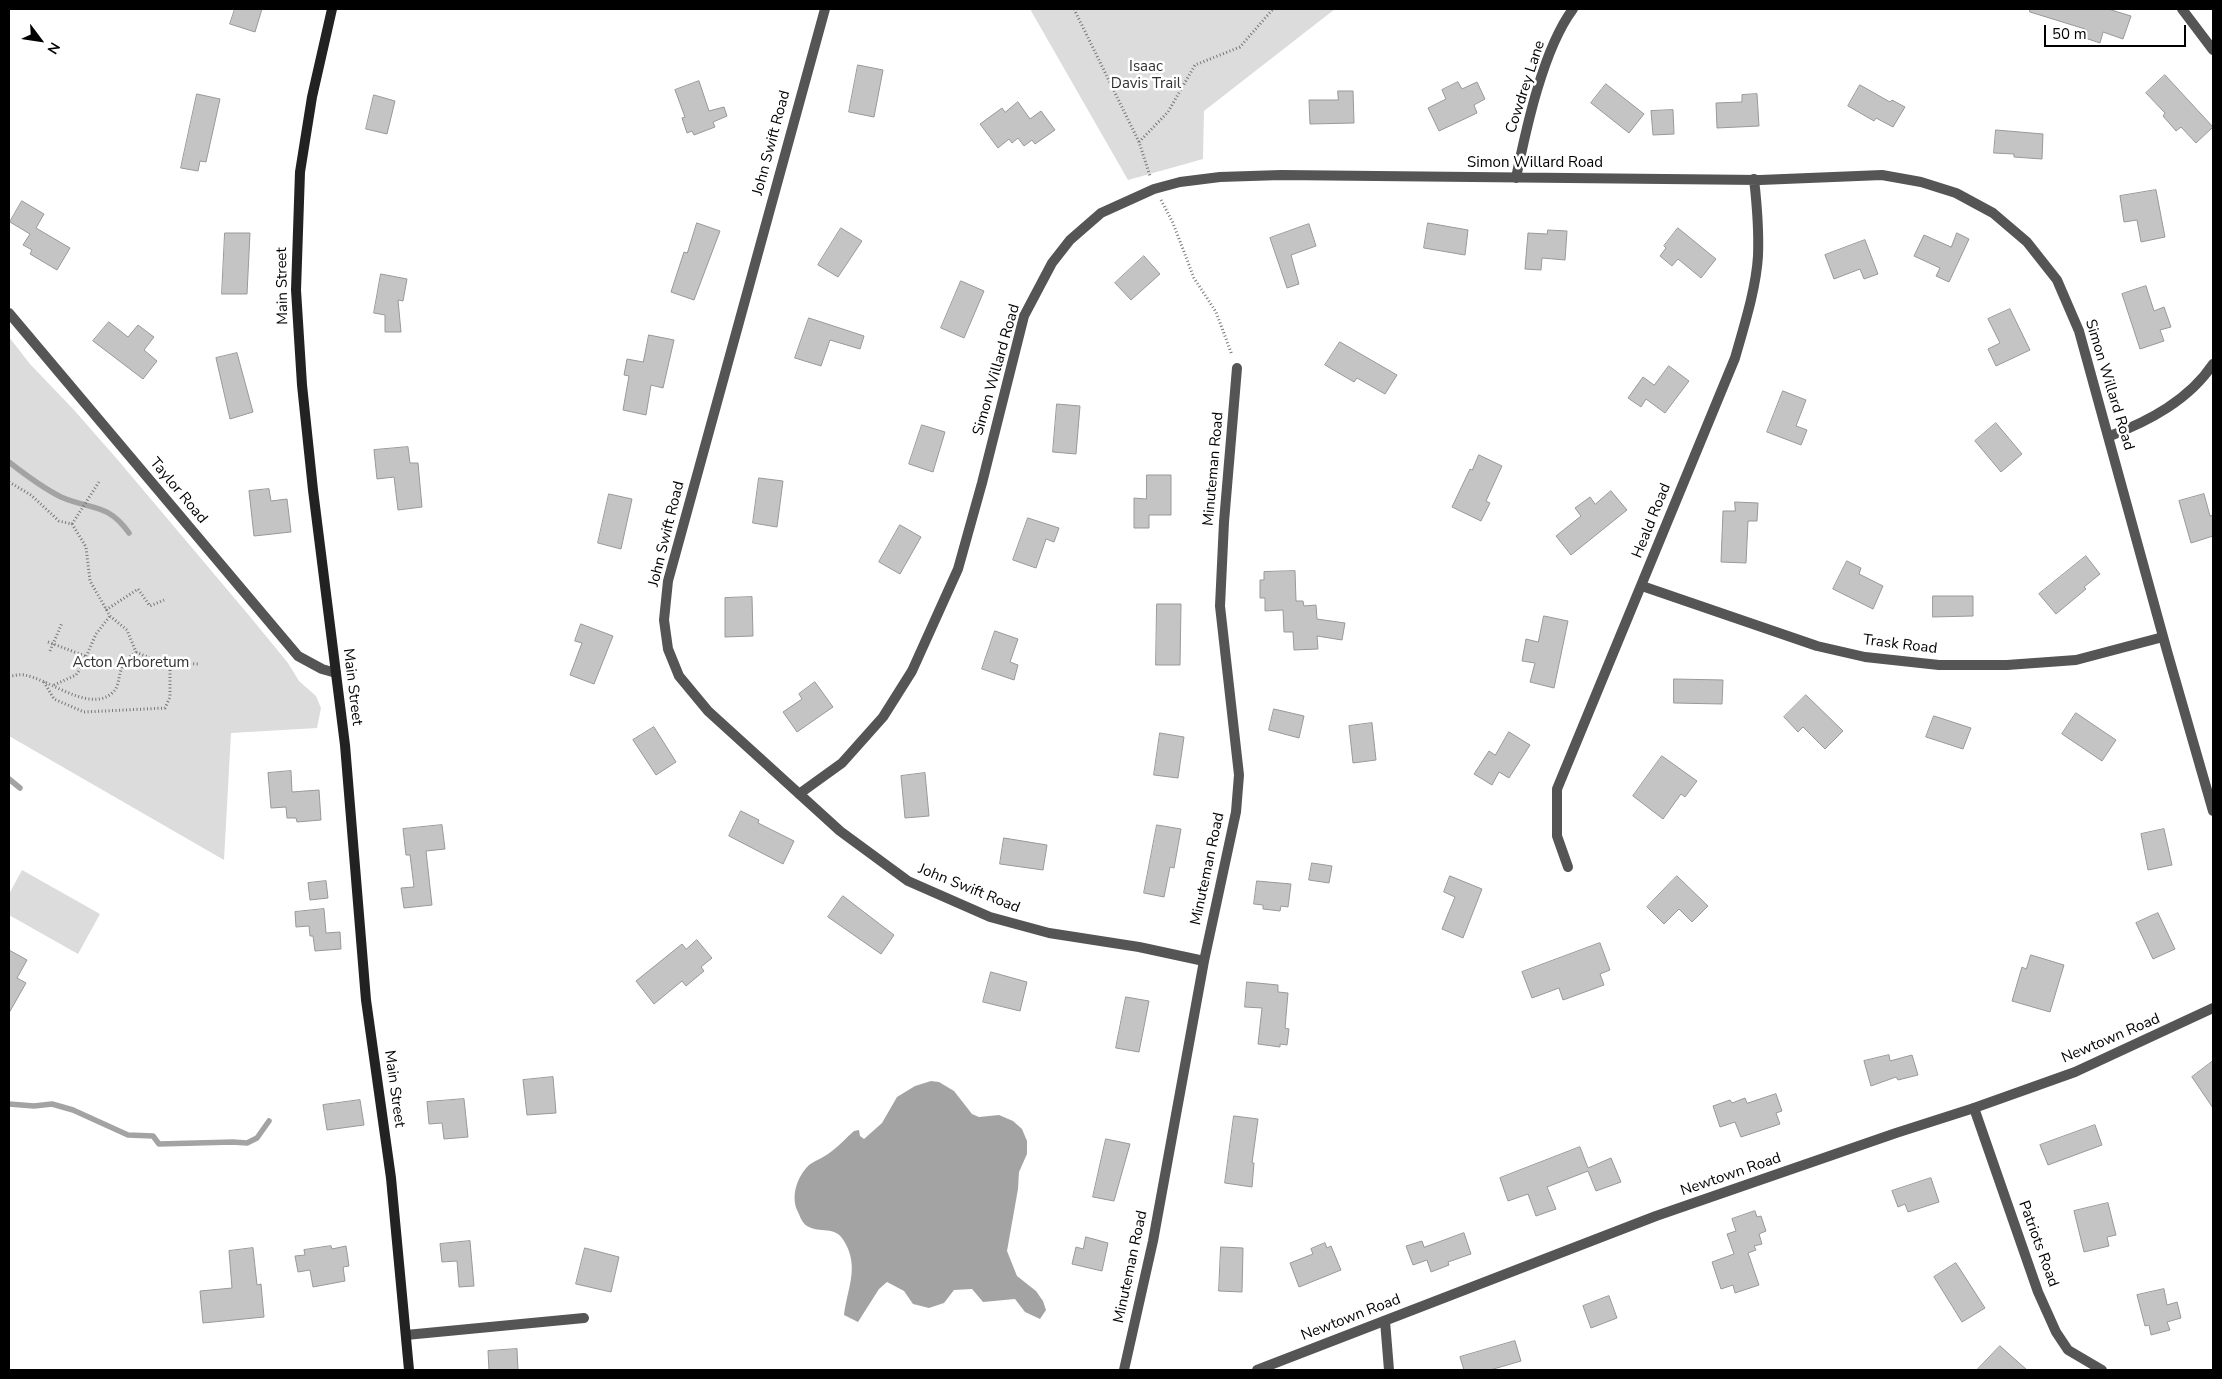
<!DOCTYPE html>
<style>
body{margin:0}
#map{position:relative;width:2222px;height:1379px;overflow:hidden;background:#fff;font-family:"Nunito Sans",sans-serif}
canvas{display:block}
.frame{position:absolute;inset:0;border:10px solid #000;pointer-events:none}
.north{position:absolute;left:15px;top:15px;width:50px;height:50px;-webkit-text-stroke:4px #fff;paint-order:stroke;rotate:121deg;font-size:14px;font-weight:700;line-height:20px;text-align:center;color:#000}
.north::after{content:'';display:block;margin:auto;width:18px;height:22px;background:#000;clip-path:polygon(50% 0,100% 100%,50% 72%,0 100%)}
.scale{position:absolute;left:2044px;top:25px;width:142px;height:22px;box-sizing:border-box;border:2px solid #000;border-top:0;padding-left:6px;font-size:15px;line-height:18px;white-space:nowrap;color:#000;-webkit-text-stroke:4px #fff;paint-order:stroke}
</style>
<div id="map">
<canvas width="2222" height="1379"></canvas>
<div class="frame"></div>
<div class="north">N</div>
<div class="scale">50 m</div>
</div>
<script>
const g = document.querySelector('canvas').getContext('2d');
g.lineJoin = 'round';
function paint(path, color) { g.fillStyle = color; g.fill(path, 'evenodd'); }
function stroke(path, color, width, dash) { g.strokeStyle = color; g.lineWidth = width; g.lineCap = dash ? 'butt' : 'round'; g.setLineDash(dash || []); g.stroke(path); }
function write(font, color, halo, rows, align = 'center') {
  g.font = font + ' "Nunito Sans",sans-serif'; g.lineWidth = 5; g.setLineDash([]); g.textBaseline = 'middle'; g.strokeStyle = halo; g.fillStyle = color; for (const [text, x, y, turn = 0] of rows) {
    g.save(); g.translate(x, y); g.rotate((+turn || 0) * Math.PI / 180); g.textAlign = isNaN(turn) ? turn : align; if (halo) g.strokeText(text, 0, 0); g.fillText(text, 0, 0); g.restore();
  }
}
paint(new Path2D(`
 M1030 9H1335L1204 111 1203 159 1128 180Z
 M9 337 30 364 74 410 117 459 247 613 288 663 299 681 316 696 321 708 317 728 231 733 224 860 9 736Z
 M22 870 100 914 78 954 9 915V894Z`), '#dcdcdc');
paint(new Path2D(`
 M931 1081 939 1082 954 1091 972 1114 979 1117 999 1115 1013 1121 1022 1129 1027 1141V1154L1019 1172 1018 1189 1007 1251 1017 1276 1036 1291 1043 1301 1046 1310 1040 1319 1025 1312 1015 1299 983 1302 972 1289 954 1290 944 1303 929 1308 913 1304 904 1291 887 1282 879 1289 858 1322 844 1315C847 1289 860 1267 844 1241 835 1225 820 1234 807 1226 802 1223 800 1216 797 1210 791 1195 797 1177 809 1165 816 1160 825 1157 832 1151 840 1145 847 1137 854 1131L859 1130 860 1136 864 1139 882 1123 897 1097 915 1086Z`), '#a3a3a3');
stroke(new Path2D(`
 M9 462C23 473 45 489 61 497 91 510 108 503 129 533
 M9 779 20 788
 M9 1104 34 1106 52 1104 73 1110 128 1135 153 1136 159 1144 233 1142 247 1143 257 1138 269 1121`), '#a3a3a3', 5.5);
const building = new Path2D(`
 M235 9H262L255 32 230 24Z
 M2030 9H2108L2131 16 2123 39 2103 32 2100 43 2082 37 2085 29 2030 12Z
 M858 65 883 70 874 117 849 112Z
 M2165 75 2213 127 2196 143 2181 127 2176 131 2163 116 2165 113 2146 93Z
 M699 81 709 111 724 107 727 116 713 122 715 127 694 135 692 131 687 133 682 118 685 117 675 90Z
 M1458 82 1462 89 1477 82 1485 99 1474 105 1477 113 1439 131 1428 108 1446 99 1442 90Z
 M1606 84 1644 114 1629 133 1591 103Z
 M1860 85 1890 102 1892 100 1905 107 1893 127 1876 118 1874 121 1848 106Z
 M1338 91H1353L1354 123 1310 124 1309 100H1338Z
 M197 94 220 99 206 162 200 161 198 171 181 168Z
 M1757 94 1759 126 1717 128 1716 103 1742 102V95Z
 M374 95 395 101 387 134 366 129Z
 M1018 102 1030 119 1041 111 1055 130 1035 144 1032 140 1024 146 1018 138 1012 143 1009 139 998 148 980 124 1002 108 1005 112Z
 M1673 110 1674 134 1653 135 1651 111Z
 M1996 130 2043 134 2042 159 2014 157V154L1994 153Z
 M2156 190 2165 237 2141 242 2137 220 2124 222 2120 196Z
 M22 201 44 214 36 228 70 248 57 270 30 254 32 250 23 245 30 234 10 222Z
 M697 223 720 231 694 300 671 292 684 252 687 253Z
 M1428 223 1468 230 1465 255 1424 248Z
 M1309 224 1316 246 1291 255 1299 284 1287 288 1270 238Z
 M841 228 862 241 838 277 818 265Z
 M1678 228 1716 259 1701 278 1678 259 1672 266 1660 256 1666 248 1664 246Z
 M1548 230 1567 231 1565 260 1542 258 1541 270 1525 269 1528 233 1547 234Z
 M225 233H250L247 294H222Z
 M1957 233 1969 239 1949 282 1936 276 1940 268 1914 256 1924 235 1951 247Z
 M1865 240 1878 274 1864 279 1860 269 1834 279 1825 255Z
 M1144 256 1160 274 1131 300 1115 283Z
 M381 274 407 279 403 301 398 300 401 332H385V315L374 313Z
 M961 281 984 291 964 338 941 328Z
 M2146 286 2154 311 2164 307 2171 327 2160 330 2164 341 2140 349 2122 294Z
 M2010 309 2030 350 1996 366 1988 349 2000 343 1988 319Z
 M809 318 864 336 860 349 830 340 821 366 795 358Z
 M109 322 128 337 138 325 154 337 144 350 157 361 143 379 93 341Z
 M649 335 674 340 663 388 651 385 646 415 623 410 629 376 624 375 627 359 643 362Z
 M1340 342 1397 375 1385 394 1357 378 1354 382 1325 365Z
 M237 353 253 412 230 419 216 358Z
 M1669 366 1689 381 1665 413 1646 399 1641 407 1628 398 1643 377 1654 385Z
 M1783 391 1806 400 1796 426 1807 430 1801 445 1767 432Z
 M1057 404 1080 406 1076 454 1053 452Z
 M1996 423 2022 454 2001 472 1975 441Z
 M922 425 945 432 933 472 909 464Z
 M408 447 410 463H418L422 507 398 510 394 477 377 479 374 450Z
 M1479 455 1502 466 1486 501 1490 503 1481 521 1452 507 1470 469 1472 470Z
 M1147 475H1171V515H1149V528H1134V498L1146 499Z
 M759 478 783 481 777 527 753 523Z
 M269 489 271 501 287 499 291 532 254 536 249 491Z
 M1611 491 1627 510 1571 555 1556 536 1581 516 1575 508 1590 497 1595 504Z
 M609 494 632 499 621 549 598 543Z
 M2204 494 2210 516 2213 515V536L2191 543 2179 501Z
 M1735 502 1758 503 1757 521H1748L1746 563 1721 562 1723 511H1735Z
 M1028 518 1059 528 1054 542 1046 539 1036 568 1013 560Z
 M900 525 921 537 900 574 879 562Z
 M2086 556 2100 574 2084 587 2086 589 2056 614 2039 594Z
 M1847 561 1861 568 1859 574 1883 586 1873 609 1833 589Z
 M1295 571 1296 601H1303L1304 606 1316 605 1317 619 1345 623 1342 640 1317 636 1318 649 1294 650 1293 632H1284L1283 610 1265 611V598H1260V580H1264V572Z
 M1933 596H1973V616L1933 617Z
 M752 597 753 636 725 637V598Z
 M1157 604H1181L1180 665H1156Z
 M1544 616 1568 621 1554 688 1530 682 1535 663 1522 661 1526 639 1538 642Z
 M581 624 613 636 594 684 570 675 582 643 575 641Z
 M995 631 1018 639 1010 662 1018 665 1014 680 982 669Z
 M1674 679 1723 680 1722 704 1674 703Z
 M815 682 833 707 797 732 783 712 802 699 799 694Z
 M1806 695 1843 731 1825 749 1803 727 1798 732 1784 717Z
 M1274 709 1304 716 1299 738 1269 730Z
 M2076 713 2116 740 2102 761 2062 734Z
 M1934 716 1971 728 1963 749 1926 737Z
 M1372 723 1376 760 1353 763 1349 726Z
 M654 727 676 762 656 775 633 740Z
 M1509 732 1530 745 1509 778 1499 772 1492 785 1474 774 1489 751 1495 755Z
 M1160 733 1184 737 1178 778 1154 775Z
 M1662 756 1697 781 1685 797 1681 794 1663 819 1633 796Z
 M291 771 292 792 319 790 321 820 297 822 296 818H287L286 807 271 808 268 773Z
 M925 773 929 816 905 818 901 776Z
 M741 811 759 820 758 823 794 841 783 864 729 836Z
 M442 825 445 849 426 851 432 905 404 908 401 888 414 887 410 855H406L403 829Z
 M1157 825 1181 829 1174 868 1170 867 1164 897 1144 893Z
 M2164 829 2172 865 2148 870 2141 834Z
 M1004 838 1047 845 1043 870 1000 864Z
 M1312 863 1332 866 1329 883 1309 880Z
 M1450 876 1482 889 1463 938 1442 929 1455 897 1444 892Z
 M1677 876 1708 906 1692 922 1679 909 1664 924 1647 907Z
 M326 881 328 898 310 900 308 883Z
 M1257 881 1291 884 1288 907 1281 906 1280 911 1263 909V905L1254 904Z
 M843 896 894 935 881 954 828 917Z
 M324 909 326 933 340 932 341 949 315 951 313 936H310L309 926 296 927 295 912Z
 M2158 913 2175 949 2153 959 2136 923Z
 M697 940 712 958 701 967 704 971 686 986 682 981 654 1004 636 981 682 944 686 949Z
 M1600 943 1610 970 1600 974 1604 985 1563 1000 1559 988 1532 998 1522 972Z
 M9 950 27 960 17 978 26 983 9 1013Z
 M2031 955 2064 965 2050 1012 2012 1001 2022 967 2026 969Z
 M991 972 1027 982 1020 1011 983 1002Z
 M1247 982 1278 985V992L1288 993 1285 1028 1289 1029 1287 1045 1280 1044V1047L1258 1044 1262 1008 1245 1007Z
 M1126 997 1149 1001 1139 1052 1116 1048Z
 M1889 1055 1890 1061 1912 1055 1918 1075 1898 1080 1896 1077 1871 1086 1864 1061Z
 M2213 1061V1108L2192 1077Z
 M553 1077 556 1113 527 1115 523 1080Z
 M1776 1094 1782 1111 1776 1113 1780 1124 1741 1137 1735 1122 1720 1127 1713 1106 1730 1100 1732 1103 1745 1098 1747 1103Z
 M464 1099 468 1137 444 1139 442 1123 429 1124 427 1102Z
 M360 1100 364 1125 327 1130 323 1105Z
 M1234 1116 1258 1119 1252 1163H1254L1252 1187 1225 1183Z
 M2095 1125 2102 1145 2048 1165 2040 1145Z
 M1106 1139 1130 1144 1114 1201 1093 1197Z
 M1580 1147 1588 1168 1611 1158 1621 1182 1596 1191 1588 1171 1547 1187 1556 1209 1536 1216 1528 1194 1508 1201 1500 1178Z
 M1931 1178 1939 1202 1908 1212 1905 1204 1898 1207 1892 1191Z
 M2108 1203 2116 1235 2107 1237 2109 1246 2084 1252 2074 1211Z
 M1755 1211 1757 1217 1761 1216 1766 1231 1759 1234 1762 1244 1754 1246 1756 1250 1748 1253 1759 1285 1735 1293 1733 1285 1721 1289 1712 1262 1734 1254 1727 1234 1736 1231 1732 1219Z
 M1464 1233 1471 1254 1448 1262 1449 1265 1431 1272 1427 1260 1413 1265 1406 1246 1422 1241 1424 1247Z
 M1086 1237 1108 1243 1102 1271 1072 1264 1076 1247 1083 1249Z
 M470 1241 474 1286 459 1287 457 1261 442 1262 440 1244Z
 M1325 1243 1327 1248 1331 1246 1341 1270 1299 1287 1290 1263 1313 1254 1311 1249Z
 M331 1246 332 1249 346 1246 349 1266 343 1267 345 1281 313 1287 310 1270 298 1272 295 1256 305 1255 304 1250Z
 M1221 1247 1243 1248 1242 1292 1219 1291Z
 M253 1248 257 1285 261 1284 264 1317 203 1323 200 1291 232 1288 229 1251Z
 M585 1248 619 1257 611 1292 576 1284Z
 M1956 1263 1985 1308 1962 1322 1934 1277Z
 M2164 1289 2167 1305 2177 1302 2181 1318 2167 1322 2170 1330 2151 1335 2149 1325 2145 1326 2137 1295Z
 M1609 1296 1617 1318 1591 1328 1583 1306Z
 M1515 1341 1521 1361 1490 1370H1464L1460 1357Z
 M2000 1346 2027 1370H1977Z
 M517 1349 518 1370H489L488 1351Z`);
paint(building, '#c4c4c4');
stroke(building, '#999', 1);
stroke(new Path2D(`
 M1074 9 1139 142 1150 176
 M1139 142 1168 112 1195 65 1240 47 1273 9
 M1161 200 1173 223 1194 278 1216 312 1232 355
 M9 482 31 495 59 521 72 524 86 547 90 581 110 616 127 630 136 652C131 656 125 661 123 666 117 676 121 686 111 694 88 712 49 679 24 675 19 674 14 676 9 676
 M72 524 99 482
 M106 610 138 589 150 606 164 600
 M48 642 85 656
 M50 651 62 623
 M136 652 161 663 199 664
 M44 682 54 699 84 712 165 708 170 697V663
 M54 685 76 675 82 666 96 634 110 616`), '#777', 3, [1, 2.5]);
stroke(new Path2D(`
 M406 1335 584 1318`), '#555', 10);
stroke(new Path2D(`
 M825 9 668 581 664 620 668 649 679 676 708 711 840 831 908 881 990 917 1049 933 1139 947 1204 961
 M2182 9 2213 50
 M1516 178C1526 129 1543 49 1573 9
 M2110 436C2149 421 2189 400 2213 364
 M1642 586 1817 646 1865 657 1939 665H2007L2076 660 2163 637
 M799 794 842 763 883 717 912 671 958 569 982 483 1024 316 1052 263 1070 240 1101 213 1154 189 1180 182 1220 177 1281 175 1760 180 1882 175 1921 182 1956 193 1993 213 2027 242 2057 280 2079 331 2167 651 2213 811
 M1568 867 1557 836V789L1735 358C1744 326 1756 289 1758 256 1759 231 1757 205 1754 179
 M1974 1108 2038 1292 2056 1332 2068 1350 2102 1370
 M1385 1321 1389 1370
 M1124 1370 1153 1241 1204 961 1236 812 1239 775 1220 606 1224 522 1237 368`), '#555', 10);
stroke(new Path2D(`
 M9 313 298 656 322 669 336 673
 M1257 1370 1656 1216 1896 1133 1974 1108 2075 1072 2213 1008`), '#555', 10);
stroke(new Path2D(`
 M332 9 312 97 300 172 296 290 302 385 313 490 345 745 366 1000 391 1178 409 1370`), '#222', 10);
write('15px', '#333', '#fff', [
 ["Isaac",1146,67],
 ["Davis Trail",1146,84],
 ["Acton Arboretum",131,663]
]);
write('15px', '#000', '#fff', [
 ["Cowdrey Lane",1526,87,-72],
 ["John Swift Road",772,143,-75],
 ["Simon Willard Road",1535,163],
 ["Main Street",283,286,-91],
 ["Simon Willard Road",997,370,-74],
 ["Simon Willard Road",2109,385,73],
 ["Minuteman Road",1214,469,-85],
 ["Taylor Road",178,491,50],
 ["Heald Road",1652,521,-68],
 ["John Swift Road",667,534,-76],
 ["Trask Road",1900,645,7],
 ["Main Street",352,687,83],
 ["Minuteman Road",1208,869,-78],
 ["John Swift Road",969,889,22],
 ["Newtown Road",2111,1039,-23],
 ["Main Street",394,1089,82],
 ["Newtown Road",1731,1175,-19],
 ["Patriots Road",2038,1244,70],
 ["Minuteman Road",1131,1267,-78],
 ["Newtown Road",1351,1318,-21]
]);
</script>
